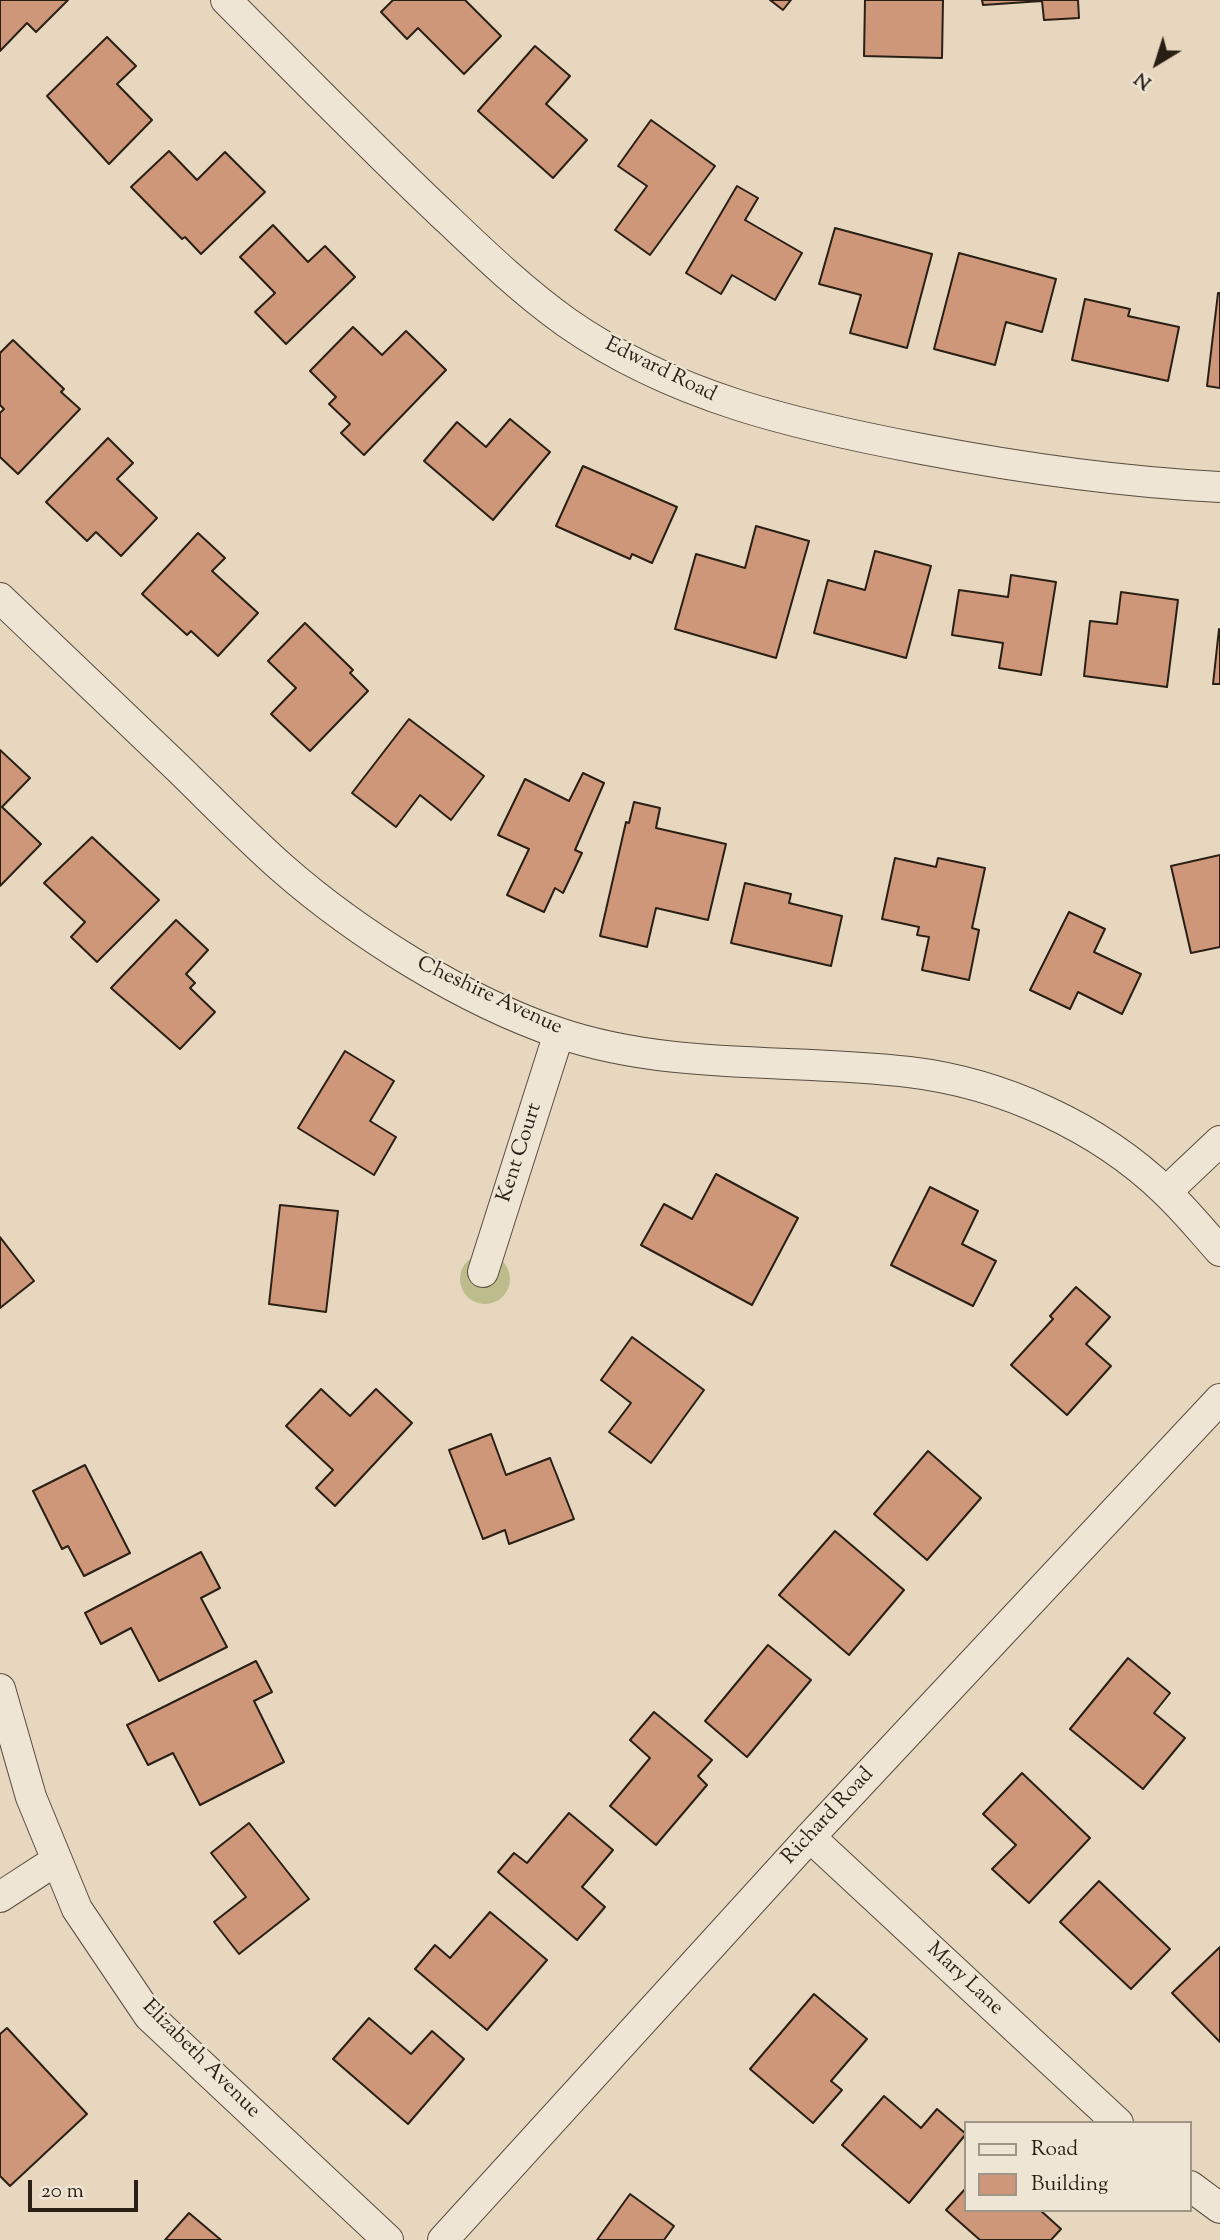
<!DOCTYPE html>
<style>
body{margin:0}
#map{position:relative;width:1220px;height:2240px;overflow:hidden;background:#e6d7be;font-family:"Sorts Mill Goudy",serif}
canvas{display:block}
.legend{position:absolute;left:964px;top:2121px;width:228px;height:91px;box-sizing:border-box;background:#efe5d5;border:2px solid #a09688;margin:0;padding:9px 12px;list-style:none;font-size:21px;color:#291f15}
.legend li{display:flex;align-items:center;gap:14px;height:35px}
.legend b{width:35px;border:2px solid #a09688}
.north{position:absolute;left:1122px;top:28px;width:70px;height:70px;-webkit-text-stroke:5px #efe5d5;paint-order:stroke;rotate:218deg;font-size:19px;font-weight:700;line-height:28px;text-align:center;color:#291f15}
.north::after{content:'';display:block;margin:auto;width:24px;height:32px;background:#291f15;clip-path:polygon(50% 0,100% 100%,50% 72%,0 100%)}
.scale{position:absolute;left:28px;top:2180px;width:110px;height:32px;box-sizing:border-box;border:4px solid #291f15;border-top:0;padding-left:9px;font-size:21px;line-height:24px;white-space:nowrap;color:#291f15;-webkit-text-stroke:5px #efe5d5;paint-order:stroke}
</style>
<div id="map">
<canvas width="1220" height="2240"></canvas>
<ul class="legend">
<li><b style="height:9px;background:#efe5d5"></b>Road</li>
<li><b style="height:19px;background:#cf977a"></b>Building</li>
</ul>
<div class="north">N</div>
<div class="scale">20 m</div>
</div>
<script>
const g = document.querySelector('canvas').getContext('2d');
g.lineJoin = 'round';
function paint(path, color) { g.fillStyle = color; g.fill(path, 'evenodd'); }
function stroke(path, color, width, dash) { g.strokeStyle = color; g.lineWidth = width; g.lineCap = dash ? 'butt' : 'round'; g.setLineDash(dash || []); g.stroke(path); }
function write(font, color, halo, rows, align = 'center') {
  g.font = font + ' "Sorts Mill Goudy",serif'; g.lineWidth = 5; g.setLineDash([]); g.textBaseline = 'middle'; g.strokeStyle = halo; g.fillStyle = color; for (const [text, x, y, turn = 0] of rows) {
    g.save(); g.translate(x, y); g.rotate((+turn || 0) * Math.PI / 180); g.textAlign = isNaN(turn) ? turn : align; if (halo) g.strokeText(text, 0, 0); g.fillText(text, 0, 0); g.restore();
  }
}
paint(new Path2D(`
 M460 1279a25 25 0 1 1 50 0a25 25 0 1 1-50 0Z`), '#bcbc8c');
const building = new Path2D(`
 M0 0H68L36 32 27 23 0 51Z
 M393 0H465L501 36 464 74 418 28 407 39 381 12Z
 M770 0H791L783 10Z
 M865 0H943L942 58 864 56Z
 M982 0H1078L1079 18 1044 20 1042 1 983 5Z
 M107 37 136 66 117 84 152 120 109 164 47 96Z
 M535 46 570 76 546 104 587 140 553 178 478 111Z
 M651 120 715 166 650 255 615 230 647 186 618 166Z
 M169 151 197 180 225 152 265 192 201 254 185 237 182 239 131 187Z
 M737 186 758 198 745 220 802 253 775 300 732 275 721 294 686 273Z
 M273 225 308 262 325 246 355 277 286 344 255 312 275 293 240 257Z
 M835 228 932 254 907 348 850 333 861 295 819 284Z
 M959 253 1056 279 1042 332 1006 322 995 365 934 349Z
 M1218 293H1220V388L1207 386Z
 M1085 299 1130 309 1128 316 1179 327 1168 381 1072 360Z
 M353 327 382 355 406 331 446 370 364 455 341 433 350 424 329 404 336 397 310 371Z
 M13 340 64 389 61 392 80 409 18 474 0 457V413L4 409 0 405V353Z
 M510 419 550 452 493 520 424 461 457 422 486 447Z
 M108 438 133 463 117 479 157 518 121 556 96 532 87 541 46 502Z
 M583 466 677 507 652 563 632 554 630 559 556 526Z
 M756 526 809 541 776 658 675 629 696 554 745 568Z
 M198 533 225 558 212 571 258 613 218 656 191 631 187 635 142 594Z
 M875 551 931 566 906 658 814 633 828 580 865 590Z
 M1011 575 1056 582 1041 675 999 668 1003 643 952 635 959 590 1008 597Z
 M1121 592 1178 600 1167 687 1084 676 1090 621 1117 624Z
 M305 623 353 670 350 673 368 691 310 751 271 714 296 688 268 661Z
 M1219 629 1220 630V684H1213Z
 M409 719 484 776 451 820 420 795 396 827 352 793Z
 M0 750 30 778 2 807 41 844 0 886Z
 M583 773 604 783 575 850 582 853 563 893 555 888 544 912 507 895 529 849 498 835 525 779 569 801Z
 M634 802 660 808 656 828 726 844 708 920 656 908 647 947 600 936 626 822 629 823Z
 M92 837 159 900 97 962 71 937 85 922 44 883Z
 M1220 855V947L1191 953 1171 866Z
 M895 858 936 867 938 858 985 868 972 928 979 930 969 980 922 970 929 937 917 935 919 927 882 919Z
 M745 883 791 894 789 903 842 916 831 966 731 943Z
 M1069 912 1105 929 1094 952 1141 974 1122 1014 1078 992 1070 1009 1030 990Z
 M176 920 208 950 186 974 195 983 190 988 215 1012 180 1049 111 988Z
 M345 1051 394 1081 370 1121 396 1137 374 1175 298 1128Z
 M716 1174 798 1218 752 1305 641 1245 664 1204 692 1219Z
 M930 1187 978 1211 962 1244 996 1261 973 1306 891 1265Z
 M280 1205 338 1211 326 1312 269 1304Z
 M0 1237 34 1281 0 1308Z
 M1076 1287 1110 1317 1086 1344 1111 1366 1067 1415 1011 1365 1053 1319 1050 1316Z
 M632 1337 704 1390 651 1463 609 1432 631 1403 601 1380Z
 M321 1389 350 1416 376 1389 412 1423 335 1506 316 1488 333 1470 286 1426Z
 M491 1434 506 1475 550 1458 574 1519 509 1544 505 1530 483 1539 449 1450Z
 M928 1451 981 1498 927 1560 874 1514Z
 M85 1465 130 1553 84 1576 68 1546 62 1549 33 1491Z
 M835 1531 904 1590 849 1655 779 1595Z
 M201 1552 220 1588 201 1598 227 1647 159 1681 131 1628 101 1644 85 1613Z
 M768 1645 811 1680 747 1757 705 1721Z
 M1128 1658 1170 1693 1154 1713 1185 1738 1143 1789 1070 1729Z
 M256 1661 272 1692 254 1701 284 1762 200 1805 173 1753 148 1765 127 1725Z
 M654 1712 712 1760 698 1776 707 1785 656 1845 610 1806 650 1758 630 1740Z
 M1022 1773 1090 1838 1029 1903 992 1869 1016 1845 983 1814Z
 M569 1813 613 1850 582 1887 605 1907 577 1940 498 1872 514 1853 527 1863Z
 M249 1823 309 1899 239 1954 214 1922 246 1897 211 1853Z
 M1099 1881 1170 1949 1131 1989 1060 1922Z
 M490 1912 547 1960 487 2030 415 1969 435 1945 450 1958Z
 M1220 1947V2042L1172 1993Z
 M814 1994 867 2039 831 2081 842 2090 813 2123 750 2069Z
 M369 2018 411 2054 432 2031 464 2059 408 2124 333 2059Z
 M7 2028 87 2114 10 2186 0 2176V2034Z
 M884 2096 921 2128 937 2109 966 2134 909 2203 842 2145Z
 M966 2188V2210H1040L1061 2229 1051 2240H980L946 2210Z
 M630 2194 674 2226 664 2240H597Z
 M189 2213 221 2240H165Z`);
paint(building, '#cf977a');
stroke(building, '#291f15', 2);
const street = new Path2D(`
 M226 0C297 71 367 143 440 212 480 250 520 289 566 322 673 397 796 425 922 449 1021 468 1120 482 1220 487
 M0 598C59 654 118 711 177 767 212 801 245 835 281 867 356 933 464 1001 559 1033 672 1071 792 1058 909 1072 1002 1083 1099 1127 1166 1192 1185 1210 1202 1231 1220 1251
 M1166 1192 1220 1141
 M483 1272 559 1033
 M0 1689 31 1797 77 1909 149 2016 388 2240
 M810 1837 1118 2123
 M0 1897 57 1860
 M1190 2186 1220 2208
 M443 2240 810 1837 1220 1399`);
stroke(street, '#584d3f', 32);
stroke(street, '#efe5d5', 30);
write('21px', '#291f15', '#efe5d5', [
 ["Edward Road",660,371,26],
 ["Cheshire Avenue",489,997,25],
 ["Kent Court",521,1153,-72],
 ["Richard Road",829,1817,-47],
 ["Mary Lane",964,1980,43],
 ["Elizabeth Avenue",200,2060,45]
]);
</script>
